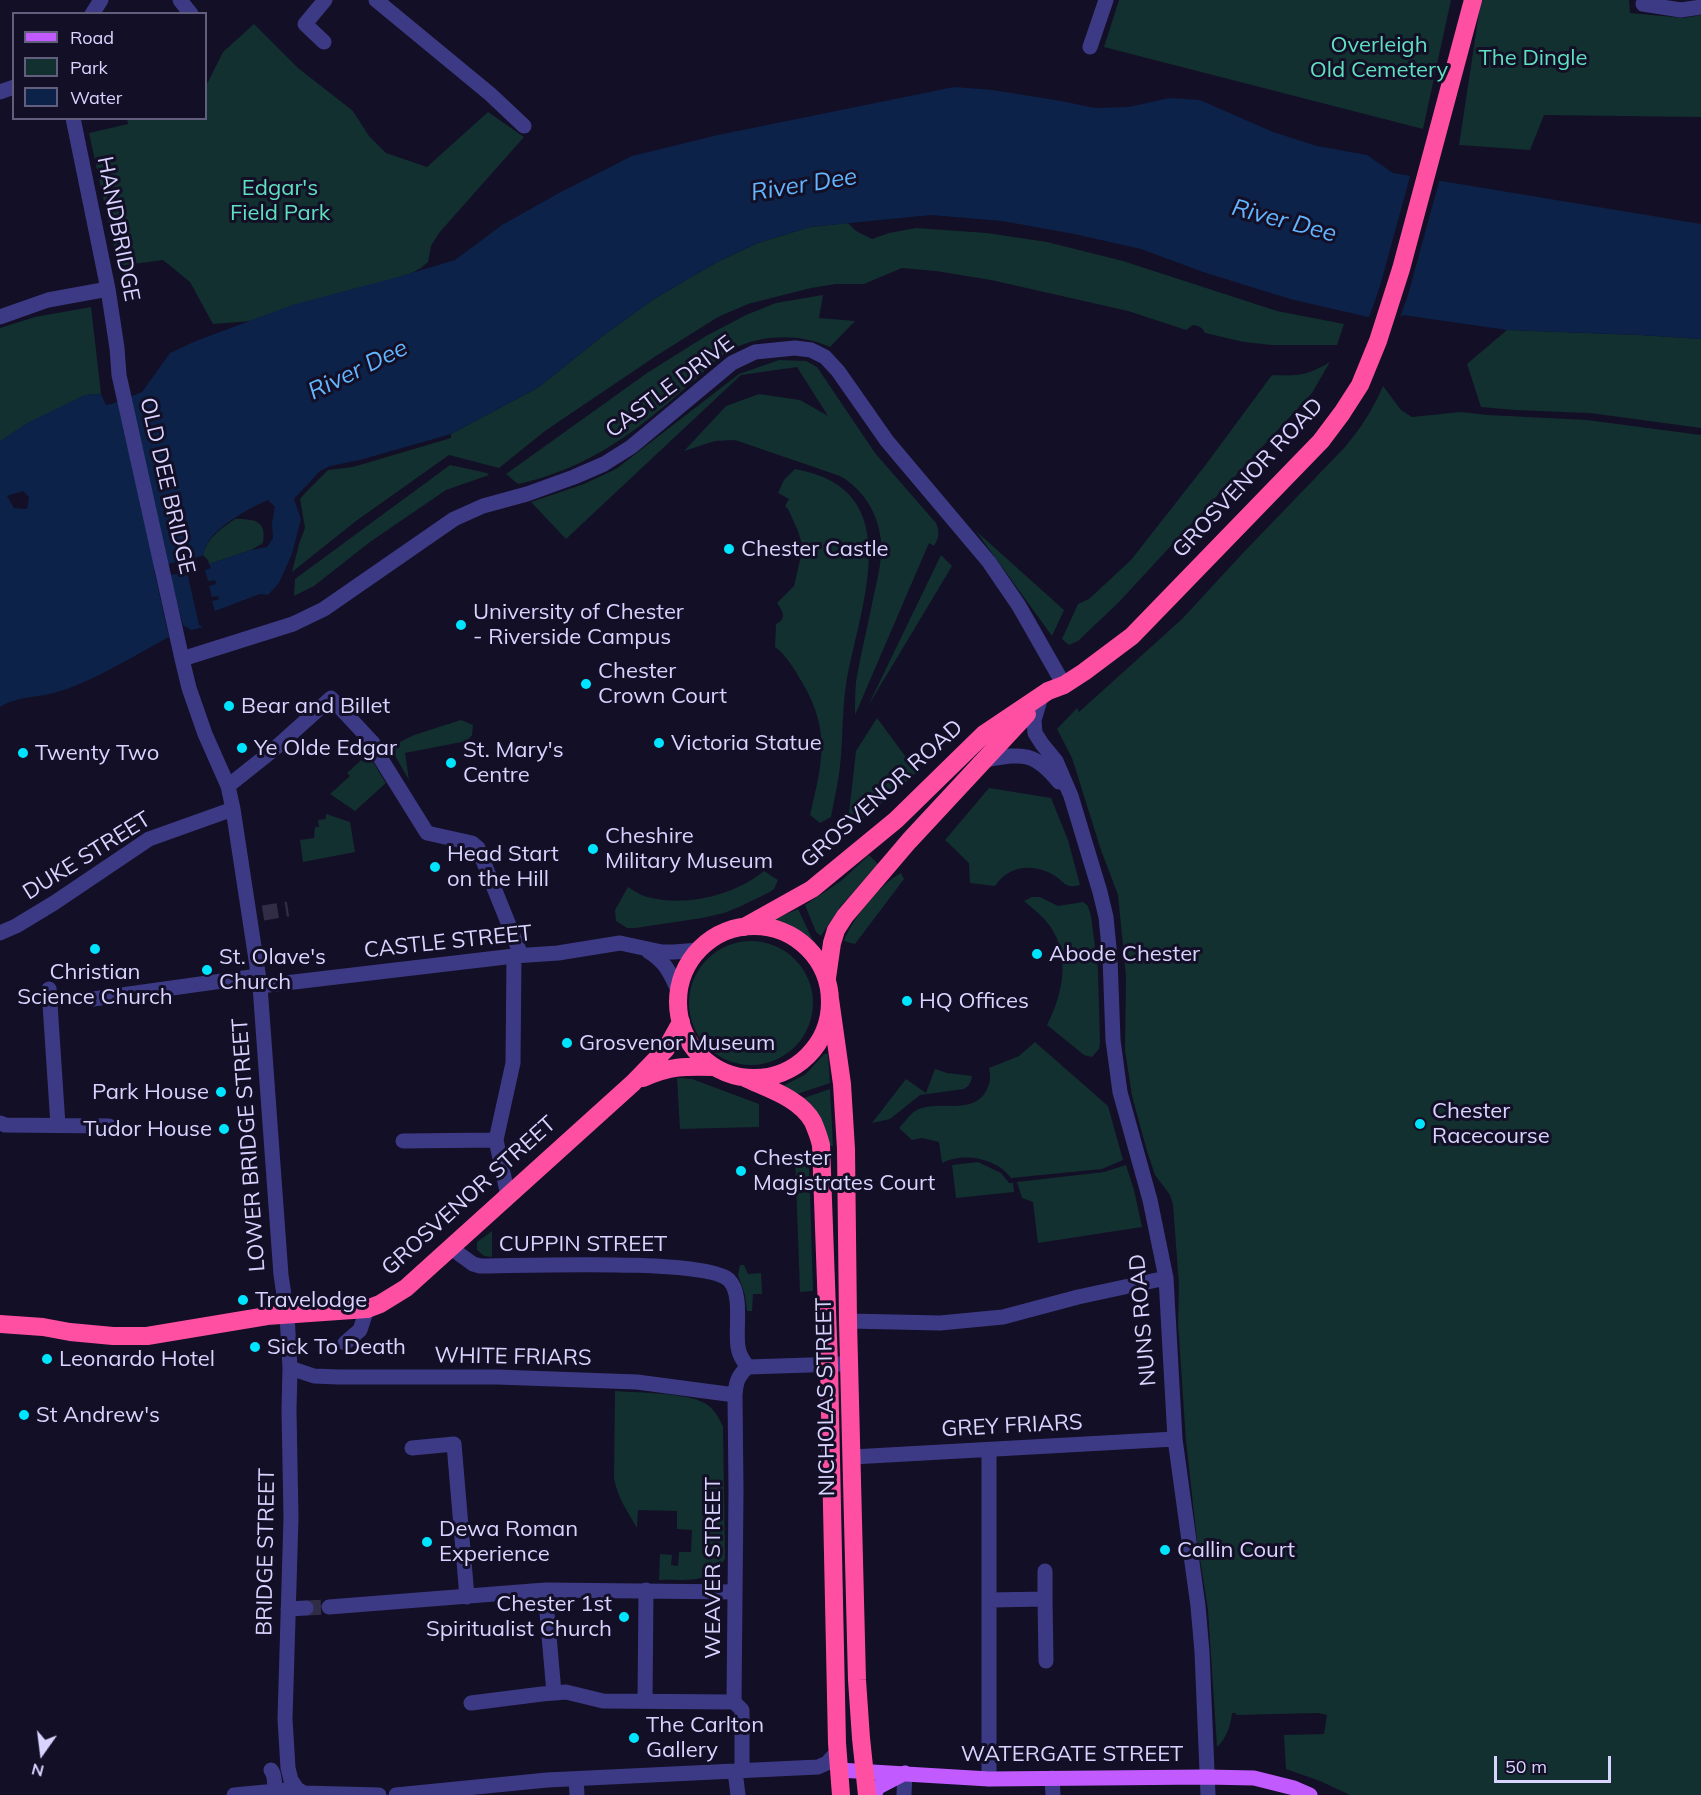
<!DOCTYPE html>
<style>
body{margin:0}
#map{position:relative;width:1701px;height:1795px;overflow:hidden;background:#130f26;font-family:Mulish,sans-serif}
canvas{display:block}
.legend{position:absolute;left:12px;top:12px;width:195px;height:108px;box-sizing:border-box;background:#130f26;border:2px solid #625e7d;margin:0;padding:8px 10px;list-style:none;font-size:18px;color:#d9d4ff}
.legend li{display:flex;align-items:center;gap:12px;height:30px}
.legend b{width:30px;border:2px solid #625e7d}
.north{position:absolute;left:12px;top:1723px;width:60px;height:60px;-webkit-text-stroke:4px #130f26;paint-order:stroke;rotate:194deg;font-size:16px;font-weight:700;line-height:24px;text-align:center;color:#d9d4ff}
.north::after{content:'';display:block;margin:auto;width:21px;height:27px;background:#d9d4ff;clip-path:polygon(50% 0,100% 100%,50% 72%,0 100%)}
.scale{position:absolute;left:1494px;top:1756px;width:117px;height:27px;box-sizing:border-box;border:3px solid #d9d4ff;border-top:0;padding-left:8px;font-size:18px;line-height:21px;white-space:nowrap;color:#d9d4ff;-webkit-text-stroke:4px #130f26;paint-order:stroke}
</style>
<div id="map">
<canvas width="1701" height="1795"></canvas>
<ul class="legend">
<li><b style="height:8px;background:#c25bff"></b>Road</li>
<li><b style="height:16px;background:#12302f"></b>Park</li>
<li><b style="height:16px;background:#0c2248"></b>Water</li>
</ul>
<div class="north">N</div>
<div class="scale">50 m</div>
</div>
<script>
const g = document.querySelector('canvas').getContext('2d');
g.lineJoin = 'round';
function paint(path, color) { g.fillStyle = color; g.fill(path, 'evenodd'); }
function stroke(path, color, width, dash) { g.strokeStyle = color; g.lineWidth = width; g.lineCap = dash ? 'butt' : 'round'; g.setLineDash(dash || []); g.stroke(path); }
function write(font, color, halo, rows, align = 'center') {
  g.font = font + ' Mulish,sans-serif'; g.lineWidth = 6; g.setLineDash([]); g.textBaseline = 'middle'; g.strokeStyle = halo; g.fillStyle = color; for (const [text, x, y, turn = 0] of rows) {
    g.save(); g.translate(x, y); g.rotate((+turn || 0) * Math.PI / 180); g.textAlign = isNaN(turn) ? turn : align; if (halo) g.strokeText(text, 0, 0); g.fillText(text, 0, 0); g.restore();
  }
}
paint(new Path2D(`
 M1119 0H1451L1423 129 1104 47Z
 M1481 0H1629L1630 13 1684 18 1701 15V117L1544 115 1530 150 1459 145Z
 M254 24 298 68 353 111 369 136 386 153 427 167 488 112 524 137 439 233 431 246 428 262 421 268 410 274 252 321 213 324 190 282 163 260 118 266 89 133 128 124 127 119 206 118V86L223 52Z
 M848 223 856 231 872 239 889 233 916 228 987 233 1047 242 1123 261 1277 311 1344 324 1337 345H1272L1244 342 1205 333C1202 327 1199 326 1193 325L1186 330 1128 311 991 280 936 271 902 268 864 284H836L811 288 748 304 718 317 656 356 573 412 545 431 499 468 449 455 356 521 292 572 299 544 305 528 300 499 306 492 328 470 353 467 451 438V434L539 387 600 338 654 299 717 262 758 243 810 227Z
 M823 295 819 318 855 321 830 347C801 334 766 334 737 347 721 354 709 367 697 378 677 395 658 412 637 428 602 454 561 475 518 484L506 474 647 373 706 336 746 315 776 303Z
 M91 307 101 394 85 395 0 441V328L35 317Z
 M1507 330 1640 335 1701 339V428L1590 413 1515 410 1481 407 1467 364Z
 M779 360 806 361 817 367 875 453 936 523C940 532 939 538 934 546L929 543 855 715C855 704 855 693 856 682 860 656 867 630 872 604 876 584 883 561 881 540 878 513 863 489 840 476L735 440 715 441 684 451 726 406 759 394 800 400 828 416 797 367 741 375 566 539 531 502 584 484 616 469 739 374Z
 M1330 362 1312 393 1119 602 1078 641 1069 645 1062 639 1078 604 1089 599 1131 560 1204 467 1272 375C1299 376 1306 376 1330 362Z
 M1383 386 1401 410 1412 417 1461 412 1488 415 1587 420 1701 435V1795H1350L1320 1781 1286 1769 1284 1735 1324 1734 1327 1715 1318 1713 1236 1715V1713H1232C1231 1725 1226 1739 1217 1747L1208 1610 1197 1540 1186 1441 1178 1323 1179 1285 1173 1205 1170 1195 1155 1175 1147 1151 1132 1096 1125 1050 1126 976 1118 895 1101 850 1072 758 1057 729 1077 708 1079 712 1182 619 1242 554 1345 447C1361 428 1373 409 1383 386Z
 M450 465 487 473 489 475 446 490 370 542 314 586 294 596 295 579Z
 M795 469C912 489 858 610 846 685 842 712 843 739 840 767 838 784 834 800 831 817L820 823 810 815C822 764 831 732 803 684 795 670 787 656 775 647L776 624C787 619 783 611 777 603L794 586 803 547 798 531 788 509 785 506 789 499 778 493 784 480Z
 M235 519C254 519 267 520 263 543L251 550 209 564 208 560 203 555C207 538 221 529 235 519Z
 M976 531 1064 610 1052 636Z
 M941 555 952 566 868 706Z
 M877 718 917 772 894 793 853 826H850L848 822 856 751Z
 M461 720 473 725 472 735 467 741 405 753 409 780 390 747 414 735Z
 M368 754 386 783 355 811 330 794 350 776 347 773Z
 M989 788 1051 798 1068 840 1080 885C1065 889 1066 883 1055 876 1034 863 1009 865 995 886L970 883 969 863 945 840Z
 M326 814 350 822 355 852 303 862 300 840 314 838 315 827H319L318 820 326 819Z
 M869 855 878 864 840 907 821 936 816 932 805 905 841 881Z
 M764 871 778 880 774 889 768 893 739 907 724 913 702 918 635 928H627L616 921 615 910 628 887C633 890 639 894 644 896 682 908 734 896 764 871Z
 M901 873 904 879 855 944 844 941C852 919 880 884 901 873Z
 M1032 897H1040L1058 906 1083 902 1088 906 1091 916 1098 970 1100 1043 1099 1049 1092 1057 1084 1055 1047 1025C1064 992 1072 950 1045 920 1039 913 1031 907 1024 901Z
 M798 909 816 947C803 935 790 927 773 920Z
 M689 1003a62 62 0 1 1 124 0a62 62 0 1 1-124 0Z
 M1035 1042 1108 1106 1123 1160 1102 1169 1011 1178C996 1158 964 1152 942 1163L939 1142 922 1138 912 1140 899 1128C904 1123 909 1115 915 1111 934 1099 974 1116 986 1091 990 1084 991 1077 989 1068L1019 1056Z
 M824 1054H828L830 1083 797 1094 781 1087 806 1074Z
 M935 1069 947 1073 972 1076C971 1083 969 1086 964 1089L920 1095 890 1119 872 1123 906 1079 926 1093Z
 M677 1078 692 1079 759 1104V1127L680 1129Z
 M830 1089 833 1146H829L801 1099Z
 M795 1154C802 1155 806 1157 809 1164L813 1291 800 1292Z
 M978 1162 1001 1173 1009 1183H1013L1014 1192 956 1198 952 1165Z
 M1126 1165 1134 1190 1142 1227 1038 1243 1033 1202 1022 1198 1017 1182 1104 1172Z
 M492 1231V1257L484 1256 477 1250V1242Z
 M740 1265H744L748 1274 761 1273 762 1294H753L752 1311H747L745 1295 738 1275Z
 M615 1391C638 1393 693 1392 709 1406 716 1412 719 1419 723 1426L725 1559C709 1585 687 1579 659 1580L660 1554 672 1555 671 1565 678 1566 679 1552H691L692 1530 677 1529V1511L638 1510 637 1528C628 1512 617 1497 614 1478Z`), '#12302f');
paint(new Path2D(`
 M954 87 993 90 1061 101 1095 108 1129 107 1169 98 1200 100 1273 132 1317 146 1367 155 1393 173 1701 224V339L1640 335 1507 330 1403 315 1394 323 1290 299 1203 272 1141 249 1074 234 1002 221 931 215 810 227 758 243 717 262 654 299 600 338 539 387 451 434 360 460 330 466 320 471 294 499 301 519 292 554 279 583 268 595 260 594 215 611 212 601 219 599 218 596 212 597 209 586 216 584 215 580 208 581 205 570 211 568 209 564 251 550 267 547 273 538 272 522 275 507 268 500C248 509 224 522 210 539 206 544 205 551 202 556L168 564 154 570 169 637C135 655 91 683 54 693 34 698 19 696 0 707V441L27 423 85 395 101 394 106 405 112 404 142 392 170 353 196 341 292 305 398 277 455 260 502 225 559 193 632 156 718 135ZM23 491 29 497 27 509 14 508 7 496Z
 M187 572 199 625 203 627 191 630 183 625 170 575Z`), '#0c2248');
paint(new Path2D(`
 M1411 173 1440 178 1408 295 1398 323 1393 326 1368 320 1380 286Z`), '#130f26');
stroke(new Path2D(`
 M263 913 288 909
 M306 1608 329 1607`), '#312d47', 15, [15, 8]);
stroke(new Path2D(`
 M180 0 191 14
 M376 0 490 94 524 126
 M1643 4 1681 10 1701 7
 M92 14 101 0
 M324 42 305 24 325 0
 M1090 47 1106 0
 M0 92 14 87
 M73 118 108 289 117 348 119 375 182 659 189 688 205 734 228 786 233 809 260 986 281 1275 287 1315 290 1368 289 1410 291 1518 285 1719 288 1768 291 1780 297 1789 304 1793 379 1795
 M0 317 48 300 108 289
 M182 659 293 624 324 609 454 519 483 506 527 494 574 477 604 464 631 447 732 363 755 352 795 348 811 350 825 357 838 371 887 441 989 562 1019 606 1064 685
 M1040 700 1034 720 1035 733 1042 744 1056 761 1071 796 1100 892 1106 917 1110 958 1113 1040 1120 1092 1150 1200 1166 1278 1175 1439 1198 1606 1202 1652 1208 1795
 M984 760C1022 754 1033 750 1059 782
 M228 786 272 751 331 698 373 743 381 759 427 833 472 843 478 848 521 955
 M0 933 16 926 54 903 149 839 233 809
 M648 951C666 962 670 973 679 992
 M260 986 514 956 558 953 620 943 662 952H674L699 950
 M49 989 58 1125
 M93 999 258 976
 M0 1123 5 1125 109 1126
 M403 1141 496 1140
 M508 1196 496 1140 513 1063 514 956
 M451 1248 473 1264 480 1266C521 1266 705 1258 729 1280 743 1294 735 1329 738 1347 739 1355 743 1361 748 1367
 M848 1321 940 1323 1003 1317 1078 1297 1166 1278
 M345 1343 360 1330 367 1309
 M290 1368 314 1376 338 1377H497L637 1382 735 1395
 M412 1448 454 1444 467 1597
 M989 1450V1779
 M852 1457 1175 1439
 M545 1590 554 1693
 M1045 1599 1046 1661
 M990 1600 1045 1599V1571
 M329 1607 545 1590 735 1592
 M288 1609 306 1608
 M645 1701 646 1590
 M471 1703 542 1694 566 1692 603 1701 734 1702
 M271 1770C277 1777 272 1787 278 1795
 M742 1770V1710L734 1702 736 1491 735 1395C736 1382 738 1375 748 1367L840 1364
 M735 1771 738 1795
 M1052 1778 1053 1795
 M576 1779 577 1795
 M234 1795 297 1789
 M396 1795 547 1780 818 1767 827 1763 837 1752
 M904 1795 905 1773`), '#3d3a85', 15);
stroke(new Path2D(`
 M839 1770 989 1779 1206 1777 1254 1778 1294 1788 1310 1795
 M874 1795 878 1787 905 1773`), '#c25bff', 15);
stroke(new Path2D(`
 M678 1002a76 76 0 1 1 152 0a76 76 0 1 1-152 0Z
 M744 927 812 889 896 820 984 734 1048 691 1064 685 1084 672 1132 636 1321 441 1342 413 1360 385 1378 341 1401 269 1473 0
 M827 978 832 943 836 930 845 916 909 841 1027 714
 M830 999 842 1084 846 1149 848 1321 857 1680 861 1738 867 1795
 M643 1078C670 1066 685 1066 714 1067
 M745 1078C768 1089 800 1098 813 1122 816 1129 819 1137 821 1145L829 1365 837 1743 841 1795
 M0 1324 43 1327 70 1332 113 1336H147L267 1316 367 1309 380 1304 406 1288 633 1083 666 1049 681 1022`), '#ff4fa3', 18);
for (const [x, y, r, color] of [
 [729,549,6,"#00e5ff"],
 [461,625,6,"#00e5ff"],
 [586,684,6,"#00e5ff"],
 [229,706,6,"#00e5ff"],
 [659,743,6,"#00e5ff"],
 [242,748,6,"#00e5ff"],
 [23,753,6,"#00e5ff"],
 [451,763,6,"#00e5ff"],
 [593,849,6,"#00e5ff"],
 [435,867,6,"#00e5ff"],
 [95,949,6,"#00e5ff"],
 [1037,954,6,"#00e5ff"],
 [207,970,6,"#00e5ff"],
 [907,1001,6,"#00e5ff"],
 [567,1043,6,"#00e5ff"],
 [221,1092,6,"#00e5ff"],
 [1420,1124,6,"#00e5ff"],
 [224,1129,6,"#00e5ff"],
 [741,1171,6,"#00e5ff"],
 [243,1300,6,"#00e5ff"],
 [255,1347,6,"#00e5ff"],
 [47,1359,6,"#00e5ff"],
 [24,1415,6,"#00e5ff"],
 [427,1542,6,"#00e5ff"],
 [1165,1550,6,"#00e5ff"],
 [624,1617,6,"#00e5ff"],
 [634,1738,6,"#00e5ff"]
]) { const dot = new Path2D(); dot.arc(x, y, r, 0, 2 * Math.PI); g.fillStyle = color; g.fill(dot); stroke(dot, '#130f26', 2); }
write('22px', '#5fe0c0', '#130f26', [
 ["Overleigh",1379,45],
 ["Old Cemetery",1379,70],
 ["The Dingle",1533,58],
 ["Edgar's",280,188],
 ["Field Park",280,213]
]);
write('22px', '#d9d4ff', '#130f26', [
 ["HANDBRIDGE",118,229,79],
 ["CASTLE DRIVE",670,387,-37],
 ["GROSVENOR ROAD",1248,478,-47],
 ["OLD DEE BRIDGE",167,486,77],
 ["GROSVENOR ROAD",882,794,-42],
 ["DUKE STREET",87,856,-32],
 ["CASTLE STREET",448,942,-6],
 ["LOWER BRIDGE STREET",249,1145,-94],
 ["GROSVENOR STREET",469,1196,-42],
 ["CUPPIN STREET",583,1244],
 ["NUNS ROAD",1143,1320,-95],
 ["WHITE FRIARS",513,1357,1],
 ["NICHOLAS STREET",826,1397,-91],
 ["GREY FRIARS",1012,1426,-3],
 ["BRIDGE STREET",266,1552,-89],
 ["WEAVER STREET",713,1568,-90],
 ["WATERGATE STREET",1072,1754]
]);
write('22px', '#d9d4ff', '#130f26', [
 ["Chester Castle",741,549],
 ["University of Chester",473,612],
 ["- Riverside Campus",473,637],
 ["Chester",598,671],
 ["Crown Court",598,696],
 ["Bear and Billet",241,706],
 ["Victoria Statue",671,743],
 ["Ye Olde Edgar",254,748],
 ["St. Mary's",463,750],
 ["Centre",463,775],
 ["Twenty Two",35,753],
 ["Cheshire",605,836],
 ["Military Museum",605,861],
 ["Head Start",447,854],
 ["on the Hill",447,879],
 ["Abode Chester",1049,954],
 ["St. Olave's",219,957],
 ["Church",219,982],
 ["Christian",95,972,"center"],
 ["Science Church",95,997,"center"],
 ["HQ Offices",919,1001],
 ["Grosvenor Museum",579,1043],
 ["Park House",209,1092,"right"],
 ["Chester",1432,1111],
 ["Racecourse",1432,1136],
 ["Tudor House",212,1129,"right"],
 ["Chester",753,1158],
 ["Magistrates Court",753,1183],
 ["Travelodge",255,1300],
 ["Sick To Death",267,1347],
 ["Leonardo Hotel",59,1359],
 ["St Andrew's",36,1415],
 ["Dewa Roman",439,1529],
 ["Experience",439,1554],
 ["Callin Court",1177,1550],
 ["Chester 1st",612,1604,"right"],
 ["Spiritualist Church",612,1629,"right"],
 ["The Carlton",646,1725],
 ["Gallery",646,1750]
], 'left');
write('italic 24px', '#62b6ff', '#130f26', [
 ["River Dee",804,185,-9],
 ["River Dee",1284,221,15],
 ["River Dee",358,370,-26]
]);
</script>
